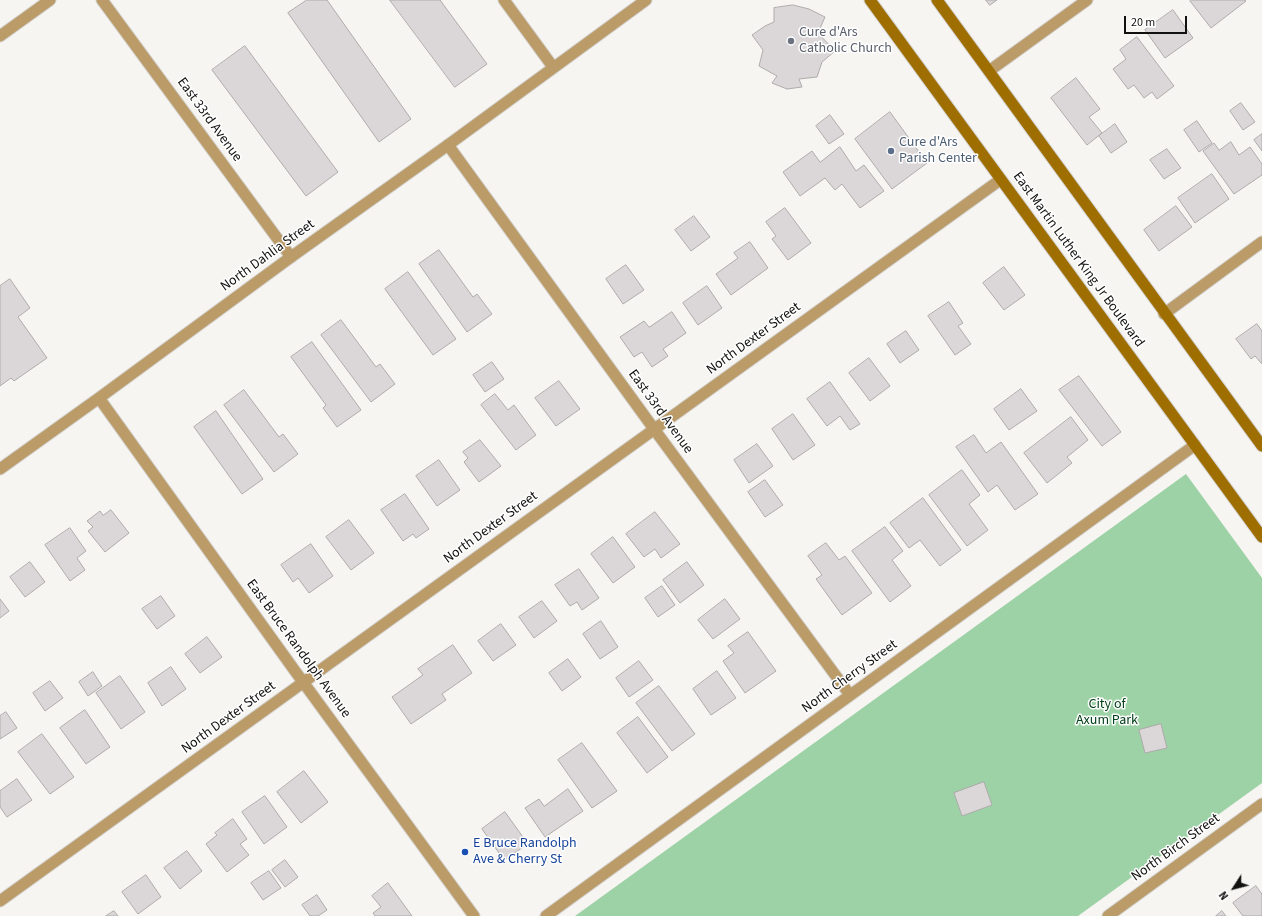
<!DOCTYPE html>
<style>
body{margin:0}
#map{position:relative;width:1262px;height:916px;overflow:hidden;background:#f7f5f2;font-family:"Source Sans 3",sans-serif}
canvas{display:block}
.north{position:absolute;left:1214px;top:868px;width:40px;height:40px;-webkit-text-stroke:3px #fff;paint-order:stroke;rotate:234deg;font-size:11px;font-weight:700;line-height:16px;text-align:center;color:#111110}
.north::after{content:'';display:block;margin:auto;width:14px;height:18px;background:#111110;clip-path:polygon(50% 0,100% 100%,50% 72%,0 100%)}
.scale{position:absolute;left:1124px;top:16px;width:63px;height:18px;box-sizing:border-box;border:2px solid #111110;border-top:0;padding-left:5px;font-size:12px;line-height:14px;white-space:nowrap;color:#111110;-webkit-text-stroke:3px #fff;paint-order:stroke}
</style>
<div id="map">
<canvas width="1262" height="916"></canvas>
<div class="north">N</div>
<div class="scale">20 m</div>
</div>
<script>
const g = document.querySelector('canvas').getContext('2d');
g.lineJoin = 'round';
function paint(path, color) { g.fillStyle = color; g.fill(path, 'evenodd'); }
function stroke(path, color, width, dash) { g.strokeStyle = color; g.lineWidth = width; g.lineCap = dash ? 'butt' : 'round'; g.setLineDash(dash || []); g.stroke(path); }
function write(font, color, halo, rows, align = 'center') {
  g.font = font + ' "Source Sans 3",sans-serif'; g.lineWidth = 3; g.setLineDash([]); g.textBaseline = 'middle'; g.strokeStyle = halo; g.fillStyle = color; for (const [text, x, y, turn = 0] of rows) {
    g.save(); g.translate(x, y); g.rotate((+turn || 0) * Math.PI / 180); g.textAlign = isNaN(turn) ? turn : align; if (halo) g.strokeText(text, 0, 0); g.fillText(text, 0, 0); g.restore();
  }
}
paint(new Path2D(`
 M1186 474 1262 578V783L1078 916H575Z`), '#9dd1a6');
const building = new Path2D(`
 M307 0H327L411 119 379 142 288 13Z
 M390 0H440L487 64 455 87Z
 M986 0H997L990 5Z
 M1191 0H1244L1246 1 1211 28 1190 1Z
 M793 5 809 9 825 17 818 33 835 51 822 62 817 77 799 79 802 87 787 89 772 83 777 76 759 66 763 50 752 35 765 26 774 22V8Z
 M1173 10 1193 38 1165 58 1145 30Z
 M1137 37 1174 86 1157 99 1152 92 1144 98 1134 85 1128 89 1113 69 1126 59 1120 50Z
 M245 46 338 172 306 196 212 70Z
 M1076 78 1100 109 1089 117 1102 133 1087 145 1051 98Z
 M1241 103 1255 122 1243 130 1230 111Z
 M890 112 927 163 892 189 855 139Z
 M830 115 844 134 829 144 816 126Z
 M1197 121 1212 143 1199 152 1184 130Z
 M1115 124 1127 142 1111 153 1099 136Z
 M1262 134V151L1254 140Z
 M1231 142 1239 155 1250 147 1262 164V175L1234 194 1203 151 1214 143 1219 150Z
 M840 147 856 171 864 165 884 191 860 208 842 184 835 190 825 178 800 196 783 172 812 151 820 162Z
 M1167 149 1181 168 1164 179 1150 160Z
 M1212 174 1229 199 1195 223 1178 198Z
 M1176 206 1192 227 1159 251 1144 230Z
 M785 208 811 243 788 260 772 239 776 236 766 222Z
 M694 216 710 237 691 251 675 230Z
 M750 242 768 268 731 295 716 274 738 258 734 253Z
 M439 250 473 297 477 294 492 314 467 332 419 264Z
 M626 265 644 290 623 304 606 279Z
 M1004 267 1025 295 1004 310 983 283Z
 M408 272 456 339 433 355 385 289Z
 M10 279 30 308 18 317 47 358 14 381 11 378 0 386V286Z
 M707 286 722 308 698 325 683 303Z
 M949 302 963 323 958 326 971 344 955 355 928 316Z
 M672 312 686 333 663 349 668 356 652 367 642 352 634 357 620 337 644 321 649 327Z
 M341 320 376 367 380 364 395 384 371 402 321 335Z
 M1257 324 1262 331V364L1255 356 1251 359 1236 339Z
 M906 331 919 350 900 363 887 344Z
 M312 342 361 410 337 427 323 408 326 405 291 357Z
 M869 358 890 386 870 401 849 373Z
 M492 362 504 379 485 392 473 375Z
 M1079 376 1121 432 1102 446 1059 390Z
 M559 381 580 409 556 426 535 398Z
 M830 382 860 424 850 430 840 416 827 426 807 399Z
 M1021 389 1037 411 1009 430 994 409Z
 M244 390 279 437 283 434 298 454 274 472 224 405Z
 M495 394 508 410 514 405 536 435 516 450 481 405Z
 M216 411 263 479 242 494 194 427Z
 M793 414 815 445 793 460 772 429Z
 M1071 417 1088 440 1067 457 1072 463 1047 483 1024 453Z
 M974 435 986 453 1001 442 1038 494 1015 510 997 485 988 492 956 447Z
 M480 440 501 466 479 482 464 462 468 458 463 452Z
 M757 444 773 466 749 483 734 460Z
 M439 460 460 490 437 506 416 476Z
 M962 470 980 495 969 504 988 530 967 546 929 495Z
 M765 480 783 505 765 517 748 492Z
 M405 494 429 529 416 538 413 534 403 541 381 510Z
 M923 498 961 550 940 566 920 540 909 548 890 523Z
 M111 510 129 533 105 552 88 531 93 527 87 521 100 511 103 515Z
 M655 512 680 544 661 558 655 549 644 557 626 534Z
 M349 520 374 553 351 570 326 537Z
 M885 527 903 551 892 560 911 586 890 602 852 551Z
 M70 528 86 551 77 558 85 570 70 581 45 545Z
 M613 537 635 567 613 583 591 554Z
 M826 543 839 560 845 556 872 593 842 615 816 579 822 575 808 556Z
 M311 544 333 576 309 593 298 578 293 582 281 565Z
 M30 562 45 582 25 597 10 577Z
 M687 562 704 585 680 603 663 580Z
 M579 569 599 598 582 610 577 602 570 606 555 585Z
 M662 586 675 605 658 617 645 598Z
 M161 596 175 616 157 629 142 609Z
 M0 599 9 611 0 618Z
 M725 599 740 619 713 639 698 620Z
 M542 601 557 621 534 638 519 617Z
 M601 621 618 647 600 659 583 634Z
 M501 624 516 645 493 661 478 641Z
 M748 632 776 671 745 693 723 661 734 653 728 646Z
 M207 637 222 657 200 673 185 654Z
 M453 645 472 673 442 694 446 700 411 724 392 697 423 675 418 669Z
 M568 659 581 677 562 691 549 673Z
 M639 661 653 680 629 697 616 678Z
 M171 667 186 689 162 706 148 683Z
 M717 671 736 698 711 715 693 689Z
 M93 672 102 686 88 696 79 682Z
 M120 676 145 712 121 729 96 693Z
 M50 681 63 698 45 711 33 693Z
 M659 686 695 734 672 751 636 703Z
 M85 710 110 747 86 764 60 728Z
 M6 712 17 728 0 739V716Z
 M638 717 668 757 647 773 617 733Z
 M1161 724 1167 748 1145 753 1139 730Z
 M42 734 74 777 50 794 18 752Z
 M582 743 617 791 592 808 558 760Z
 M304 771 328 802 301 823 277 792Z
 M17 779 32 800 7 817 0 807V791Z
 M984 782 992 805 962 816 954 793Z
 M568 789 583 811 545 837 525 808 539 799 544 806Z
 M265 796 287 827 264 844 242 812Z
 M505 812 528 844 504 860 482 829Z
 M233 819 247 839 240 844 249 855 227 872 206 844 217 835 215 833Z
 M187 851 202 871 180 889 164 868Z
 M285 860 298 877 285 887 272 870Z
 M269 871 281 888 263 900 251 883Z
 M146 875 161 897 138 914 122 892Z
 M388 883 412 916H375L373 913 381 907 372 896Z
 M1256 886 1262 894V916H1243L1233 903Z
 M317 895 327 910 318 916H310L302 905Z
 M114 911 118 916H106Z
 M1222 911 1226 916H1216Z`);
paint(building, '#dbd7d8');
stroke(building, '#aeabac', 1);
const minor = new Path2D(`
 M102 0 291 257
 M504 0 553 67
 M0 36 50 0
 M989 71 1087 0
 M448 145 654 429 850 695
 M1164 314 1262 242
 M0 901 1000 180
 M546 916 1195 445
 M1108 916 1262 804`);
const tertiary = new Path2D(`
 M99 398 295 671 474 916
 M0 469 99 398 291 257 448 145 646 0`);
const secondary = new Path2D(`
 M870 0 1262 537
 M937 0 1262 446`);
stroke(minor, '#d2d1ce', 13);
stroke(tertiary, '#d2d1ce', 13);
stroke(secondary, '#d2d1ce', 13);
stroke(minor, '#bb9b67', 11);
stroke(tertiary, '#bb9b67', 11);
stroke(secondary, '#9e6e00', 11);
for (const [x, y, r, color] of [
 [791,41,4,"#6b7280"],
 [891,151,4,"#5c6f8a"],
 [465,852,4,"#1a4fb4"]
]) { const dot = new Path2D(); dot.arc(x, y, r, 0, 2 * Math.PI); g.fillStyle = color; g.fill(dot); stroke(dot, '#fff', 1.5); }
write('14px', '#5b616d', '#fff', [
 ["Cure d'Ars",799,33],
 ["Catholic Church",799,49]
], 'left');
write('14px', '#111110', '#fff', [
 ["East 33rd Avenue",209,120,54],
 ["North Dahlia Street",268,256,-36],
 ["East Martin Luther King Jr Boulevard",1078,260,54],
 ["North Dexter Street",754,339,-36],
 ["East 33rd Avenue",660,412,54],
 ["North Dexter Street",491,528,-36],
 ["East Bruce Randolph Avenue",298,649,54],
 ["North Cherry Street",850,677,-36],
 ["North Dexter Street",229,718,-36],
 ["North Birch Street",1176,848,-36]
]);
write('14px', '#4e5e75', '#fff', [
 ["Cure d'Ars",899,143],
 ["Parish Center",899,159]
], 'left');
write('14px', '#05411a', '#fff', [
 ["City of",1107,705],
 ["Axum Park",1107,721]
]);
write('14px', '#164399', '#fff', [
 ["E Bruce Randolph",473,844],
 ["Ave & Cherry St",473,860]
], 'left');
</script>
